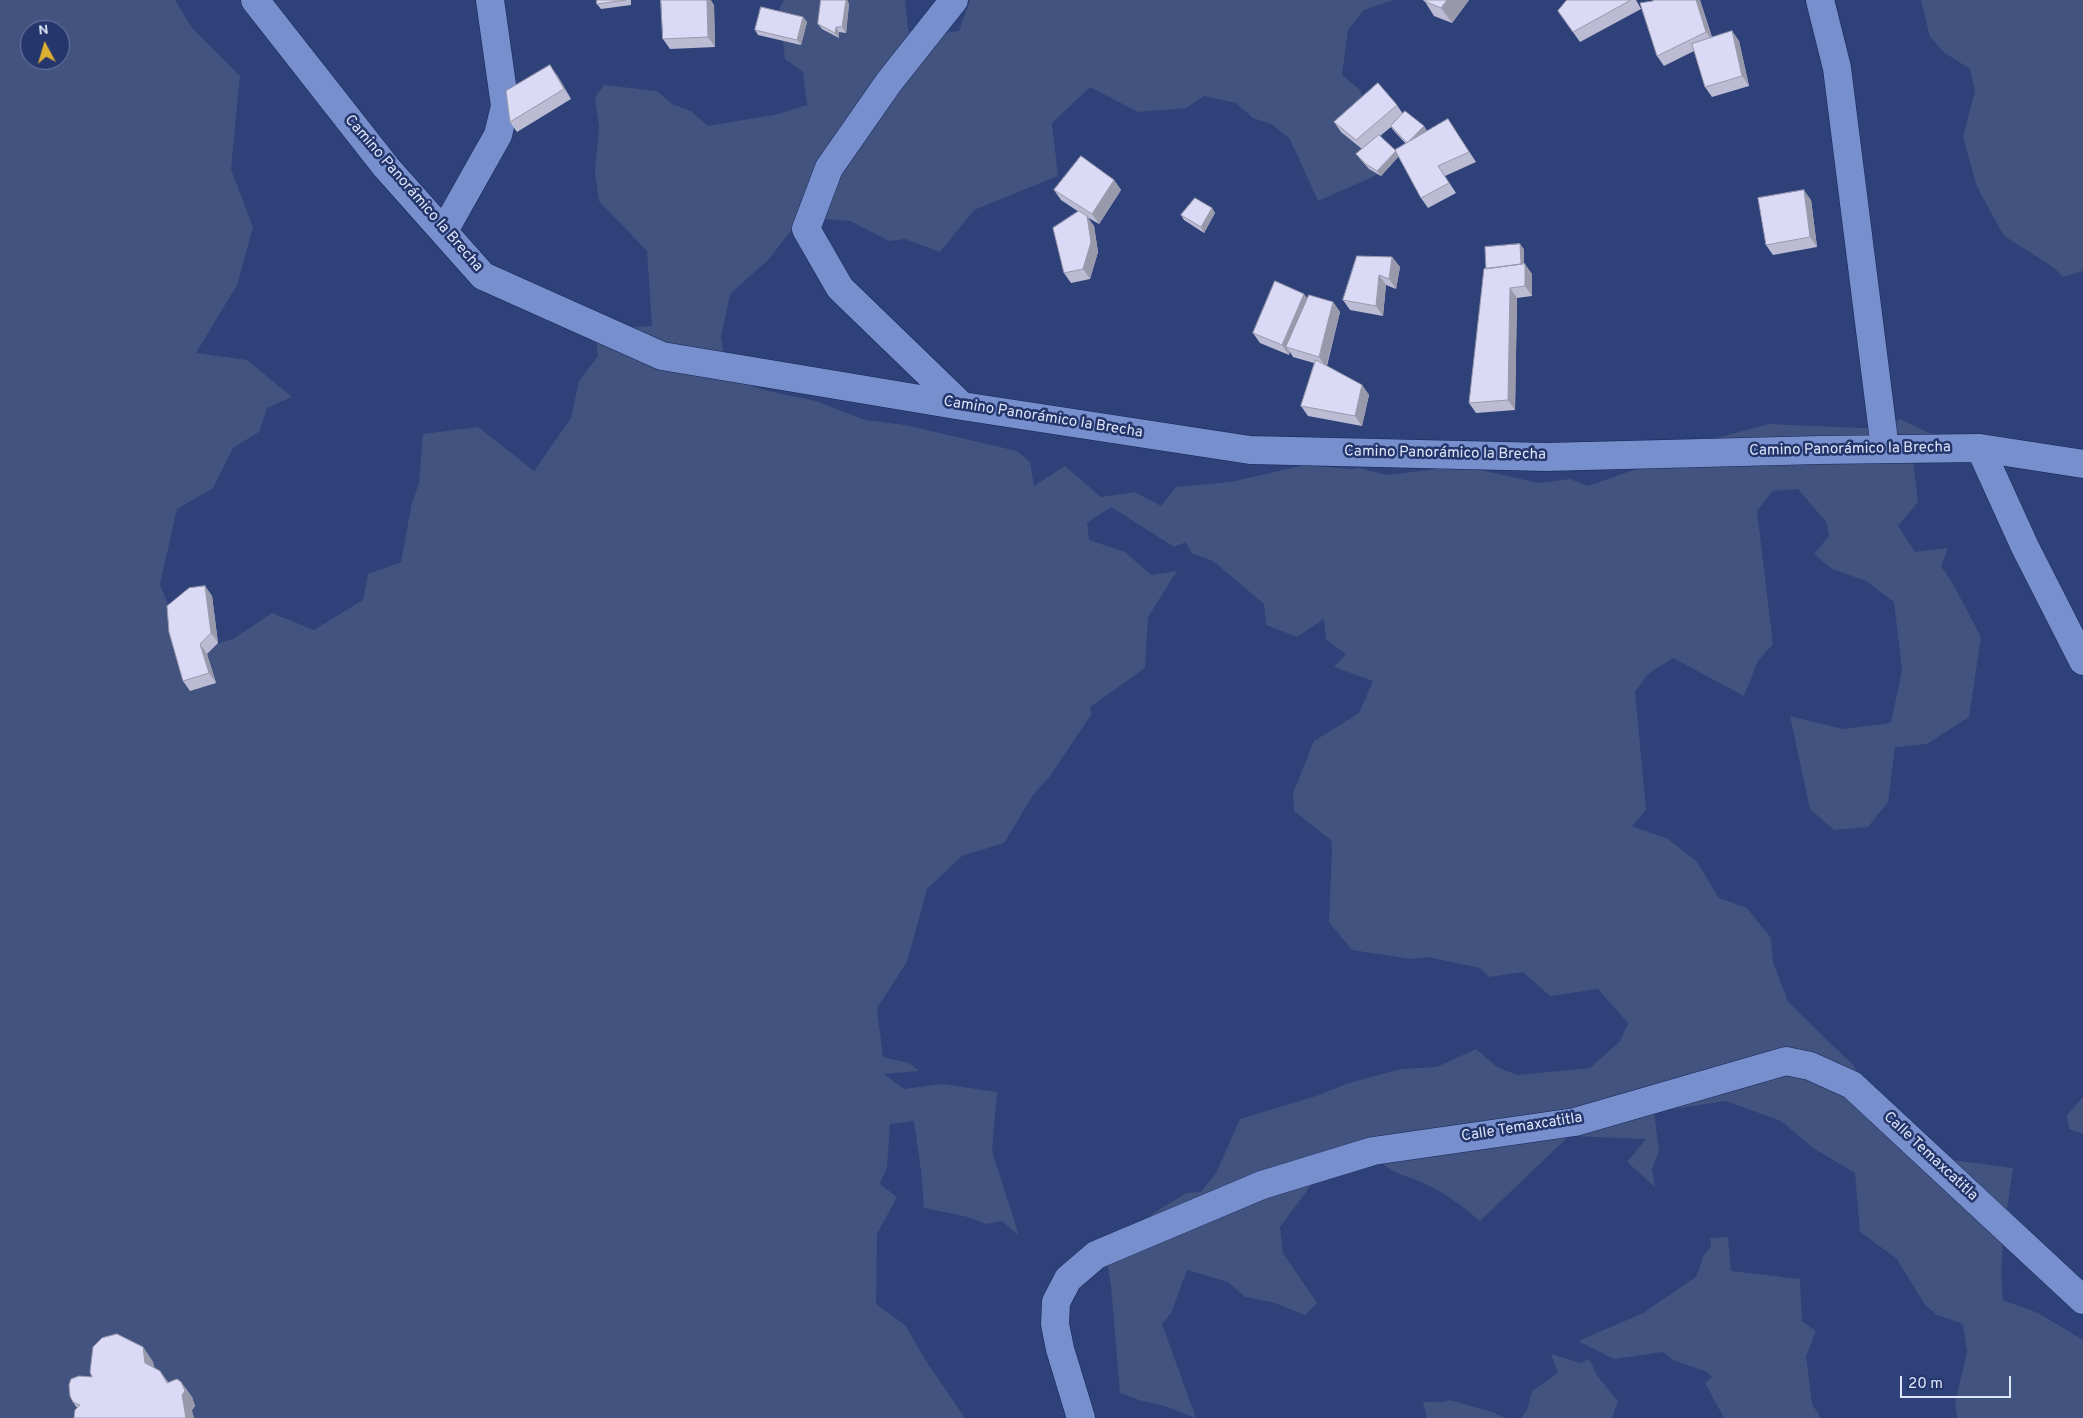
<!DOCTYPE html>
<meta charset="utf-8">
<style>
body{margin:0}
#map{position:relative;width:2083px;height:1418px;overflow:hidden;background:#2e4178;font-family:Overpass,sans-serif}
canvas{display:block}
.north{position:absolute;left:20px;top:20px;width:50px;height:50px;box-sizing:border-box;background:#25366c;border:1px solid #6f7ca4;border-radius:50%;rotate:354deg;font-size:14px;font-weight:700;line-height:20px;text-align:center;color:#dde5f9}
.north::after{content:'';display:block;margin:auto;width:18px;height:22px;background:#deb133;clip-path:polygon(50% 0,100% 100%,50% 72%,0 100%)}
.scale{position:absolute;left:1900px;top:1376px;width:111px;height:22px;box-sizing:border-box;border:2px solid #dde5f9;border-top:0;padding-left:6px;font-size:15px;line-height:18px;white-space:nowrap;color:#dde5f9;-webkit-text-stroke:4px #25366c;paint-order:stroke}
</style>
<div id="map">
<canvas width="2083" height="1418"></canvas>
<div class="north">N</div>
<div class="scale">20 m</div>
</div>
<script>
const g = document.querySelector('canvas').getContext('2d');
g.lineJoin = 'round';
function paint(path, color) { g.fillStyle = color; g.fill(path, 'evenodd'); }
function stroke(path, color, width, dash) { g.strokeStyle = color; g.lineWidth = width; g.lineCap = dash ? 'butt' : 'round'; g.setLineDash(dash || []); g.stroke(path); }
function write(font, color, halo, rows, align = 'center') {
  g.font = font + ' Overpass,sans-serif'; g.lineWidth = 5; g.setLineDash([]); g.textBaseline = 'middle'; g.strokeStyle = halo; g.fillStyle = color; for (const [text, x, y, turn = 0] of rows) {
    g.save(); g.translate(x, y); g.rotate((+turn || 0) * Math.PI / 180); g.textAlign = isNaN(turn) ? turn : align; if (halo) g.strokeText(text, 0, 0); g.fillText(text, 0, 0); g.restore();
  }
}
paint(new Path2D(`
 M0 0H175L192 28 240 76 231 169 253 227 237 285 196 353 247 360 292 397 267 408 259 432 233 448 213 488 177 509 160 584 187 652 233 639 272 613 314 630 363 600 368 574 401 562 412 502 419 484 423 434 478 427 534 471 571 418 579 381 598 356 596 340 620 328 652 326 647 251 599 201 595 172 599 127 595 97 604 85 657 91 672 104 691 111 708 126 778 114 807 105 803 72 785 59 779 9 784 0H905L909 37 959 31 970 0H1393L1364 10 1348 30 1342 75 1360 90 1371 114 1380 112 1386 171 1318 201 1290 139 1271 124 1253 118 1236 103 1204 96 1186 108 1138 112 1090 87 1052 123 1058 176 974 210 940 252 905 239 889 241 850 221 802 217 768 260 730 294 721 337 727 377 764 390 816 401 865 420 905 425 1017 451 1030 462 1034 486 1065 466 1101 497 1135 492 1161 506 1176 487 1230 482 1305 465 1350 469 1359 468 1387 475 1463 466 1538 483 1570 479 1588 486 1693 449 1717 438 1769 424 1885 429 1900 419 1936 436 1912 451 1918 502 1898 526 1915 552 1948 548 1941 566 1952 582 1981 637 1969 717 1927 744 1895 747 1888 802 1868 827 1834 830 1810 809 1790 716 1843 729 1891 723 1902 670 1894 602 1866 581 1832 569 1814 554 1829 536 1827 523 1798 489 1773 491 1757 511 1773 644 1758 661 1744 696 1673 658 1648 674 1635 692 1646 810 1632 826 1668 839 1697 862 1719 898 1747 908 1771 938 1773 962 1788 1002 1853 1065 1882 1111 1930 1157 2013 1168C2007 1211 1998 1256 2003 1300L2038 1313 2083 1340V1418H1957L1955 1403 1967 1352 1963 1324 1937 1315 1926 1306 1896 1258 1860 1232 1855 1173 1813 1148 1781 1121 1726 1101 1654 1112 1659 1151 1652 1169 1655 1187 1627 1162 1646 1139 1569 1136 1480 1221C1461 1205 1444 1192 1421 1182 1407 1176 1394 1174 1383 1164L1329 1161 1280 1227 1283 1253 1317 1303 1305 1315 1272 1302 1245 1297 1228 1282 1187 1270 1171 1313 1162 1324 1196 1418 1165 1406 1139 1400 1120 1393 1111 1286 1105 1247 1139 1232 1152 1214 1186 1193 1201 1192 1216 1173 1240 1119 1316 1096 1349 1083 1401 1069 1437 1067 1476 1049 1497 1067 1517 1075 1590 1068 1620 1041 1628 1023 1598 989 1550 996 1523 972 1489 977 1480 968 1427 957 1411 959 1352 950 1329 922 1332 850 1331 840 1294 811 1293 793 1314 741 1359 713 1373 681 1334 667 1346 654 1326 640 1324 619 1297 637 1266 625 1264 604 1213 561 1191 553 1186 542 1174 547 1111 507 1087 523 1089 540 1125 552 1151 575 1177 571 1148 617 1145 668 1090 707 1091 715 1050 776 1033 795 1004 843 962 856 927 889 907 962 877 1008 883 1057 909 1063 919 1071 884 1074 904 1089 942 1084 997 1092 992 1151 1019 1236 1002 1221 986 1224 968 1217 924 1208 921 1171 914 1121 890 1124 887 1167 880 1184 897 1197 877 1234 876 1304 905 1325 928 1364 965 1418H0ZM30 30H60V60H30Z
 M1921 0H2083V271L2063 277 2053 267 2004 236 1977 187 1963 137 1975 91 1970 69 1945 53 1930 37Z
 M2083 1097V1134L2069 1129 2067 1115Z
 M1728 1237 1731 1271 1800 1279 1802 1321 1816 1331 1806 1356 1812 1404 1821 1418H1724L1705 1383 1712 1377 1707 1372 1673 1360 1663 1352 1614 1359 1578 1341 1643 1313 1696 1277 1704 1255 1711 1247 1710 1238Z
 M1551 1354 1580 1363 1589 1359 1598 1377 1618 1401 1612 1418H1521L1527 1410 1532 1391 1558 1373Z
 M1450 1400 1492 1412 1506 1418H1427L1423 1402H1442Z`), '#42537f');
const minor = new Path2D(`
 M255 0 386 167 483 276 662 356 962 406 1250 450 1546 457 1820 450 1980 448 2083 464
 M954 0 889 82 829 168 806 229 840 288 962 406
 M1820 0 1837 68 1885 449
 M444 231 498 135 505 106 490 0
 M1980 448 2025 547 2083 661
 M1081 1418 1060 1349 1055 1324 1056 1302 1068 1279 1096 1255 1262 1185 1373 1151 1575 1122 1786 1061 1810 1066 1852 1085 2083 1300`);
stroke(minor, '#17265a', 29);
stroke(minor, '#778fcc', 28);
paint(new Path2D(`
 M597 0H631V5L601 9 597 4Z
 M821 0H847L849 4 846 33 839 32V38L822 29 818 24Z
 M1424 0H1469L1452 23 1434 16Z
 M1567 0H1636L1641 9 1580 42 1558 11Z
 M1653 0H1700L1712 37 1732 31 1739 41 1749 86 1712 97 1705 87 1694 51 1664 66 1657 56Z
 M714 5 715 47 670 49 663 39Z
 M803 17 807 22 801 45 758 35 755 30Z
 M557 75 571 99 517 132 510 122Z
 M1397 105 1403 114 1424 126 1427 131 1426 132 1448 119 1476 162 1445 176 1456 193 1428 208 1421 198 1399 156 1381 176 1369 169 1360 159 1356 154 1362 149 1341 132 1334 122ZM1391 127 1394 131 1406 144 1396 151 1380 136Z
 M1114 180 1121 190 1099 224 1087 217 1094 226 1098 252 1090 279 1071 283 1064 273 1079 212 1061 200 1054 190Z
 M1811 200 1817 247 1773 255 1766 245Z
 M1212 208 1215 213 1204 233 1184 220 1181 215Z
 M1524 249V264L1532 274V296L1517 298 1515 410 1476 413 1469 403Z
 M1392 257 1400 267 1396 289 1386 285 1383 316 1350 310 1343 300Z
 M1308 299 1333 302 1340 312 1327 366 1362 385 1369 395 1362 426 1308 416 1301 406 1314 363 1293 357 1290 352 1289 355 1260 343 1253 333Z
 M205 586 212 596 218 643 207 654 216 683 190 691 183 681Z
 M143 1347 153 1362 154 1367 160 1371 168 1382H181L192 1397 195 1406 192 1410 77 1408 73 1402 92 1377Z`), '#bcbbd4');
paint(new Path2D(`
 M707 0H711L714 5 715 47 708 37Z
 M846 0H847L849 4 846 33 842 27Z
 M1447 0H1469L1452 23 1441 8Z
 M1696 0H1700L1713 42 1706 32Z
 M803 17 807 22 801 45 797 40Z
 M836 27 839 32V38L835 33Z
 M1732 31 1739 41 1749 86 1742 76Z
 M550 65 557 75 571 99 564 89Z
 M1424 126 1427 131 1411 149 1408 144Z
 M1396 151 1399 156 1381 176 1377 171Z
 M1114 180 1121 190 1099 224 1092 214Z
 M1804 190 1811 200 1817 247 1810 237Z
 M1212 208 1215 213 1204 233 1201 227Z
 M1087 216 1094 226 1098 252 1090 279 1083 269Z
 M1520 244 1524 249V271L1521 266Z
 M1392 257 1400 267 1396 289 1389 279Z
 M1525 264 1532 274V296L1525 286Z
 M1379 275 1386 285 1383 316 1376 306Z
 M1510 288 1517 298 1515 410 1508 400Z
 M1304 294 1312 304 1286 347 1290 352 1289 355 1282 345Z
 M1333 302 1340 312 1326 367 1319 357Z
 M1362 385 1369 395 1362 426 1355 416Z
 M205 586 212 596 218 643 211 633Z
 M200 644 207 654 216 683 209 673Z
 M143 1347 153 1362 155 1377 145 1363Z
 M181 1382 192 1397 195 1406 192 1410 194 1418H186L182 1395Z`), '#9999ac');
const building = new Path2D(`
 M597 0H626L597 4Z
 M661 0H707L708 37 663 39Z
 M821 0H846L842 27H836L835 33 818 24Z
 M1424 0H1447L1441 8 1424 1Z
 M1567 0H1631L1573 32 1558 11Z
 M1653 0H1696L1706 32 1657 56 1640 3 1653 1Z
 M761 7 803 17 797 40 755 30Z
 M1732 31 1742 76 1705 87 1692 44Z
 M550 65 564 89 510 122 506 91Z
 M1378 83 1397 105 1356 140 1334 122Z
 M1405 111 1424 126 1407 143 1391 126Z
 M1448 119 1469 152 1438 166 1449 183 1421 198 1395 150Z
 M1379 135 1396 151 1377 171 1366 164 1356 154Z
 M1081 156 1114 180 1092 214 1054 190Z
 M1804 190 1810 237 1766 245 1758 198Z
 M1195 198 1212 208 1201 227 1181 215Z
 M1079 211 1087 216 1091 242 1083 269 1064 273 1053 228Z
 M1520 244 1521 264 1486 269 1485 247Z
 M1357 256 1392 257 1389 279 1379 275 1376 306 1343 300Z
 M1525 264V286L1510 288 1508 400 1469 403 1484 269Z
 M1275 281 1304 294 1282 345 1253 333Z
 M1309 295 1333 302 1319 357 1286 347Z
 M1316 360 1362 385 1355 416 1301 406Z
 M205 586 211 633 200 644 209 673 183 681 169 632 167 606 189 588Z
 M117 1334 143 1347 145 1363 160 1371 167 1383 177 1379 181 1382 185 1391 182 1395 186 1418H74L75 1410 80 1405 73 1402 70 1396 69 1385 71 1379 79 1376 92 1377 90 1372 93 1347 102 1338Z`);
paint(building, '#dbdaf6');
stroke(building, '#9999ac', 1);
write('15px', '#dde5f9', '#25366c', [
 ["Camino Panorámico la Brecha",413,194,49],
 ["Camino Panorámico la Brecha",1043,418,9],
 ["Camino Panorámico la Brecha",1850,450,-1],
 ["Camino Panorámico la Brecha",1445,454,1],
 ["Calle Temaxcatitla",1522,1128,-9],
 ["Calle Temaxcatitla",1930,1157,43]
]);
</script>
